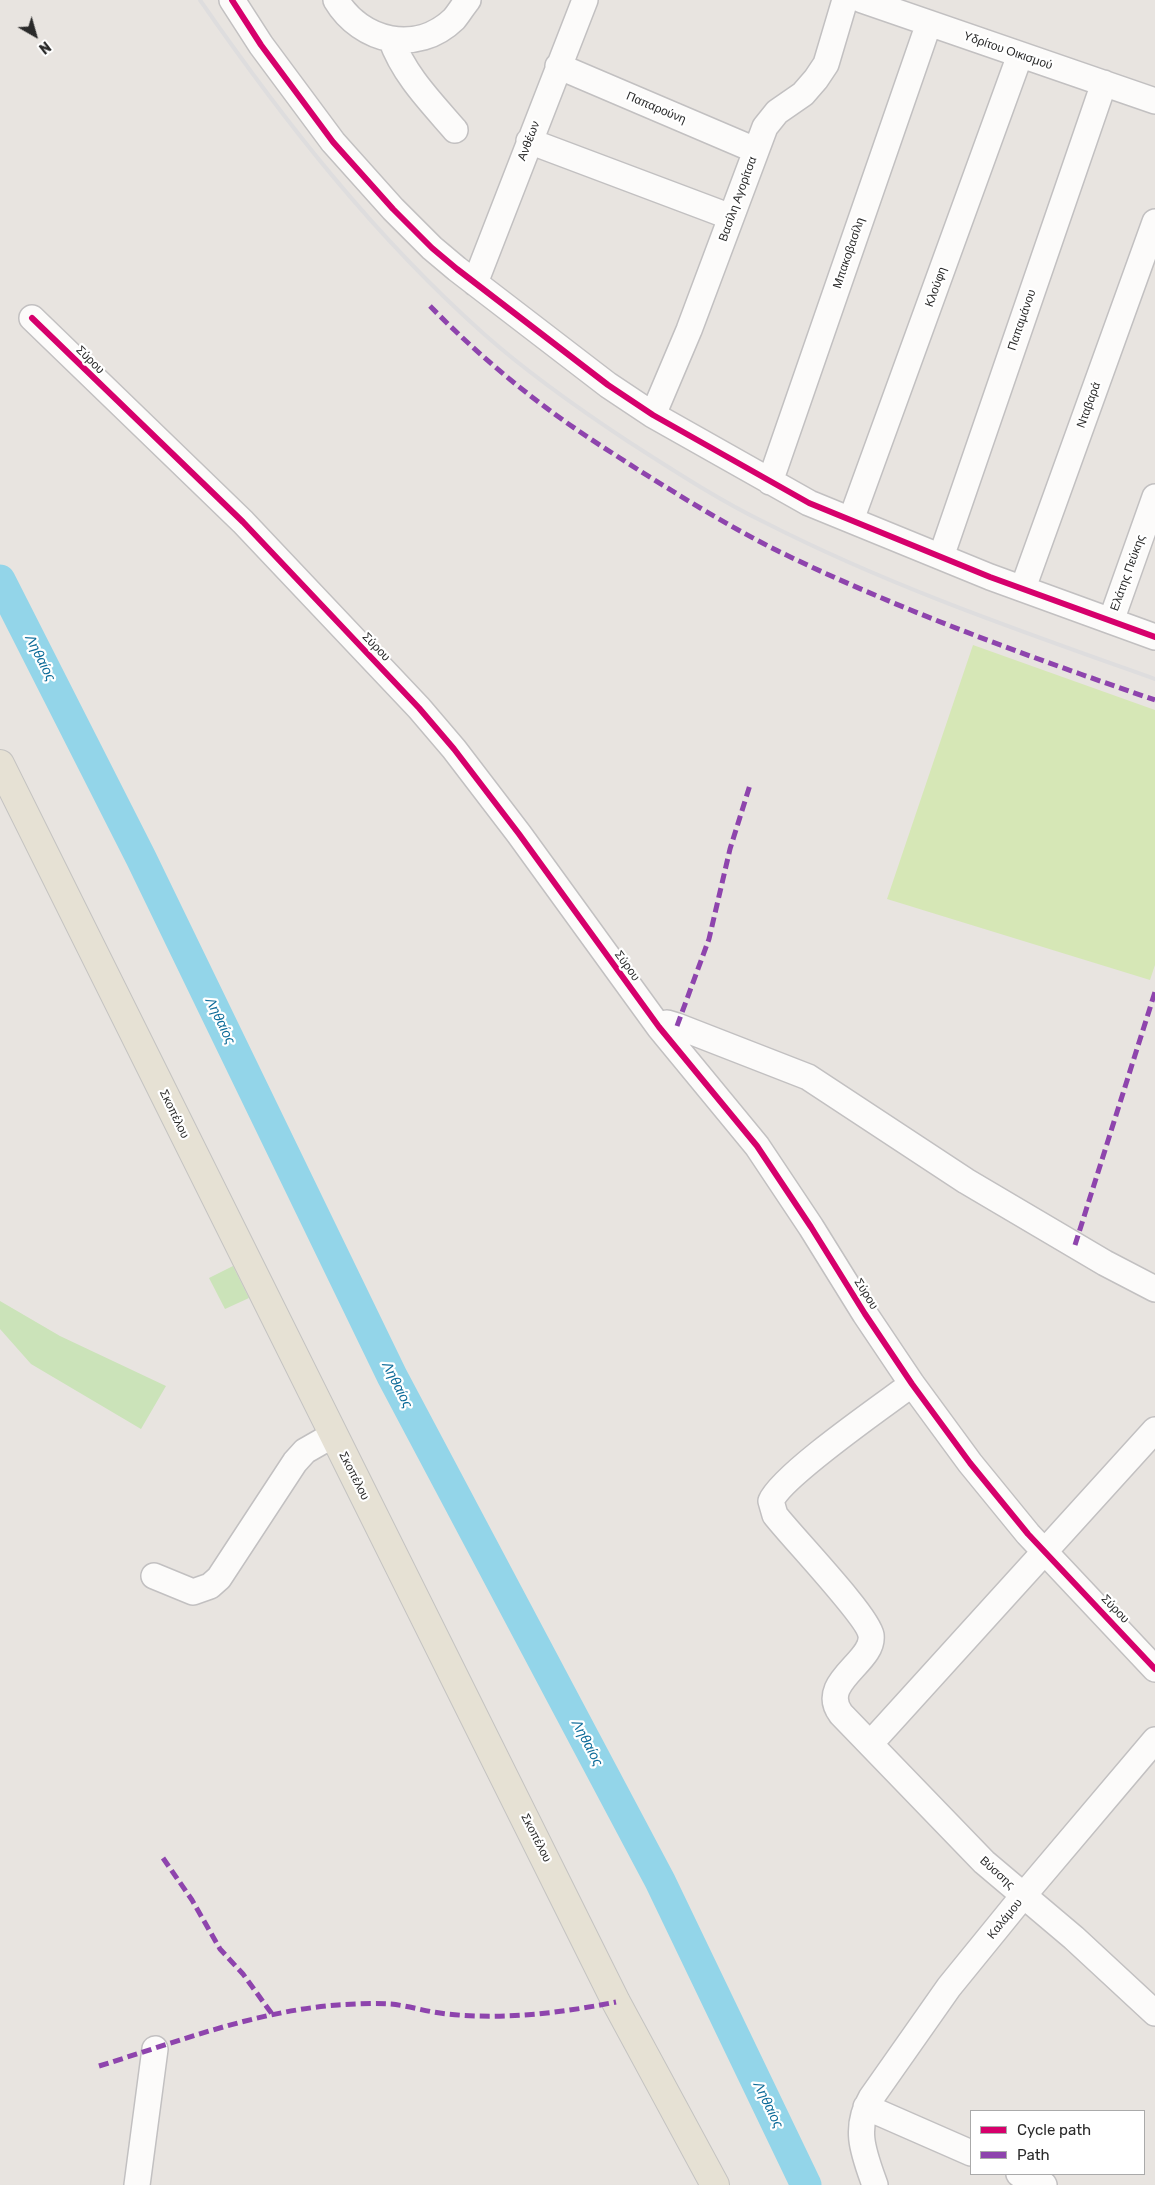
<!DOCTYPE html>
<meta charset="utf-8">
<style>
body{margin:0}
#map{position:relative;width:1155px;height:2185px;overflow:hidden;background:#e8e4e0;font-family:Rubik,sans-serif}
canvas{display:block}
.legend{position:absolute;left:970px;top:2110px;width:175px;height:65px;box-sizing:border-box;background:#fff;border:1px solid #aaa;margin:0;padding:6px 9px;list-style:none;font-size:15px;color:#2a2a2a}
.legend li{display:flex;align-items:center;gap:10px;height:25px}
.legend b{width:25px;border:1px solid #aaa}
.north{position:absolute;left:10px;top:10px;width:50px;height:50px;-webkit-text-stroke:4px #fff;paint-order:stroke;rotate:142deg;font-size:14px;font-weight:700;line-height:20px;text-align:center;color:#2a2a2a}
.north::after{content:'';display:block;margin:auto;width:18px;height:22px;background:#2a2a2a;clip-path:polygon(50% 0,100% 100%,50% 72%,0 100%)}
</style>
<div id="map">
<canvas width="1155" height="2185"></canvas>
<ul class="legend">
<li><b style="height:6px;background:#d6006c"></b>Cycle path</li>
<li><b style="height:6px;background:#8e44ad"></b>Path</li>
</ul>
<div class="north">N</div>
</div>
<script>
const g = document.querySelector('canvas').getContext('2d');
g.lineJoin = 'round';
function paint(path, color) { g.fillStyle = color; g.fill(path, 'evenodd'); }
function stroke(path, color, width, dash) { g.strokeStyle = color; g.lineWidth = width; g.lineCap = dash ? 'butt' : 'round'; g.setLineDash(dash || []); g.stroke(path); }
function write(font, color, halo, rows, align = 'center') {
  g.font = font + ' Rubik,sans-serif'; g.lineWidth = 4.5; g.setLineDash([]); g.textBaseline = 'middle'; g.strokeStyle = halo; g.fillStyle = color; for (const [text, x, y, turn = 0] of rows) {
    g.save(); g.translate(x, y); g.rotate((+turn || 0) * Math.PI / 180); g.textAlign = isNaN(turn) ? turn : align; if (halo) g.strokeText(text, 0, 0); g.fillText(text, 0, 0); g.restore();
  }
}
paint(new Path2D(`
 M233 1266 249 1298 225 1309 209 1278Z
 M0 1301 60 1336 166 1386 141 1429 31 1364 0 1329Z`), '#cbe3b9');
paint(new Path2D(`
 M973 645 1155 710V965L1150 980 887 899Z`), '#d6e7b6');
stroke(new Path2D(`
 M0 580 141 858 392 1376 660 1881 806 2185`), '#93d5e9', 31);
const minor = new Path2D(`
 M232 0 261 45 333 142 393 209 432 248 457 269 608 385 653 415 809 503 990 577 1155 637
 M336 0C361 42 417 55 454 19 459 13 463 6 468 0
 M862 0 1155 101
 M391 39C404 75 430 101 455 130
 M558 66 755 150
 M529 141 731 217
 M475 283 585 0
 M32 318 243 522 419 708 454 749 519 834 659 1027 757 1146 811 1227 865 1314 912 1384 970 1463 1028 1534 1155 1669
 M653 415 689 330 765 127 777 112 803 94 816 79 826 64 845 0
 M770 482 929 23
 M851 520 1020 55
 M941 557 1104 83
 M1023 588 1155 222
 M1111 621 1155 497
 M659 1027 667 1023 677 1026 808 1077 966 1181 1105 1263 1155 1289
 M912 1384C884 1405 782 1475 771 1501L775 1515C791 1536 868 1616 871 1635 875 1662 817 1682 841 1714L984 1862 1074 1938 1155 2013
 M154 1576 193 1592 210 1586 219 1578 295 1462 305 1451 333 1435
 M870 1744 1155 1430
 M866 2107 971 2153
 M1019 2174 1044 2185
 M137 2185 155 2049
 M875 2185C864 2154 853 2129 871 2098L949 1987 1023 1896 1155 1740`);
const major = new Path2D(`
 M0 764 616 2002 715 2185`);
stroke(minor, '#c2c0c1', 28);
stroke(major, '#c4c3c1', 30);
stroke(minor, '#fcfbfa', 25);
stroke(major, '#e6e1d4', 28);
stroke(new Path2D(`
 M200 0C284 121 374 236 484 334 529 374 579 409 629 442 673 470 717 499 764 522 889 586 1023 632 1155 679`), '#deddde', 4);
stroke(new Path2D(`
 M430 306C473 350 520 390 570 425 593 441 617 456 640 471 685 499 730 527 778 551 899 610 1027 656 1155 700
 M677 1026 709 939 730 849 750 785
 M1075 1245 1155 992
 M163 1858 192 1900 220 1949 243 1974 272 2014
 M99 2066C177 2042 256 2011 338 2005 354 2004 374 2003 391 2004 409 2006 428 2012 447 2014 504 2020 561 2013 616 2002`), '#8e44ad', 5, [10, 5]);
stroke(new Path2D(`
 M232 0 261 45 333 142 393 209 432 248 457 269 608 385 653 415 809 503 990 577 1155 637
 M32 318 243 522 419 708 454 749 519 834 659 1027 757 1146 811 1227 865 1314 912 1384 970 1463 1028 1534 1155 1669`), '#d6006c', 6);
write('12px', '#2a2a2a', '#fff', [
 ["Υδρίτου Οικισμού",1008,51,19],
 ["Παπαρούνη",656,108,23],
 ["Ανθέων",529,141,-69],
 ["Βασίλη Αγορίτσα",738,199,-70],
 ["Μπακοβασίλη",849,253,-71],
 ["Κλούφη",936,287,-70],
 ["Παπαμάνου",1022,320,-71],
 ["Σύρου",90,360,45],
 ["Νταβαρά",1089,405,-70],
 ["Ελάτης Πεύκης",1128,573,-70],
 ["Σύρου",376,647,46],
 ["Σύρου",627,966,54],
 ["Σκοπέλου",174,1114,64],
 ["Σύρου",866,1294,58],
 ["Σκοπέλου",354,1476,63],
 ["Σύρου",1115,1609,46],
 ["Σκοπέλου",536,1838,63],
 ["Βύσσης",997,1873,42],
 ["Καλάμου",1005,1919,-51]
]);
write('italic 14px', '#0e6c99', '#fff', [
 ["Ληθαίος",40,658,63],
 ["Ληθαίος",220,1021,64],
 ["Ληθαίος",397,1385,63],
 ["Ληθαίος",587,1743,62],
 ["Ληθαίος",768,2105,64]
]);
</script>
